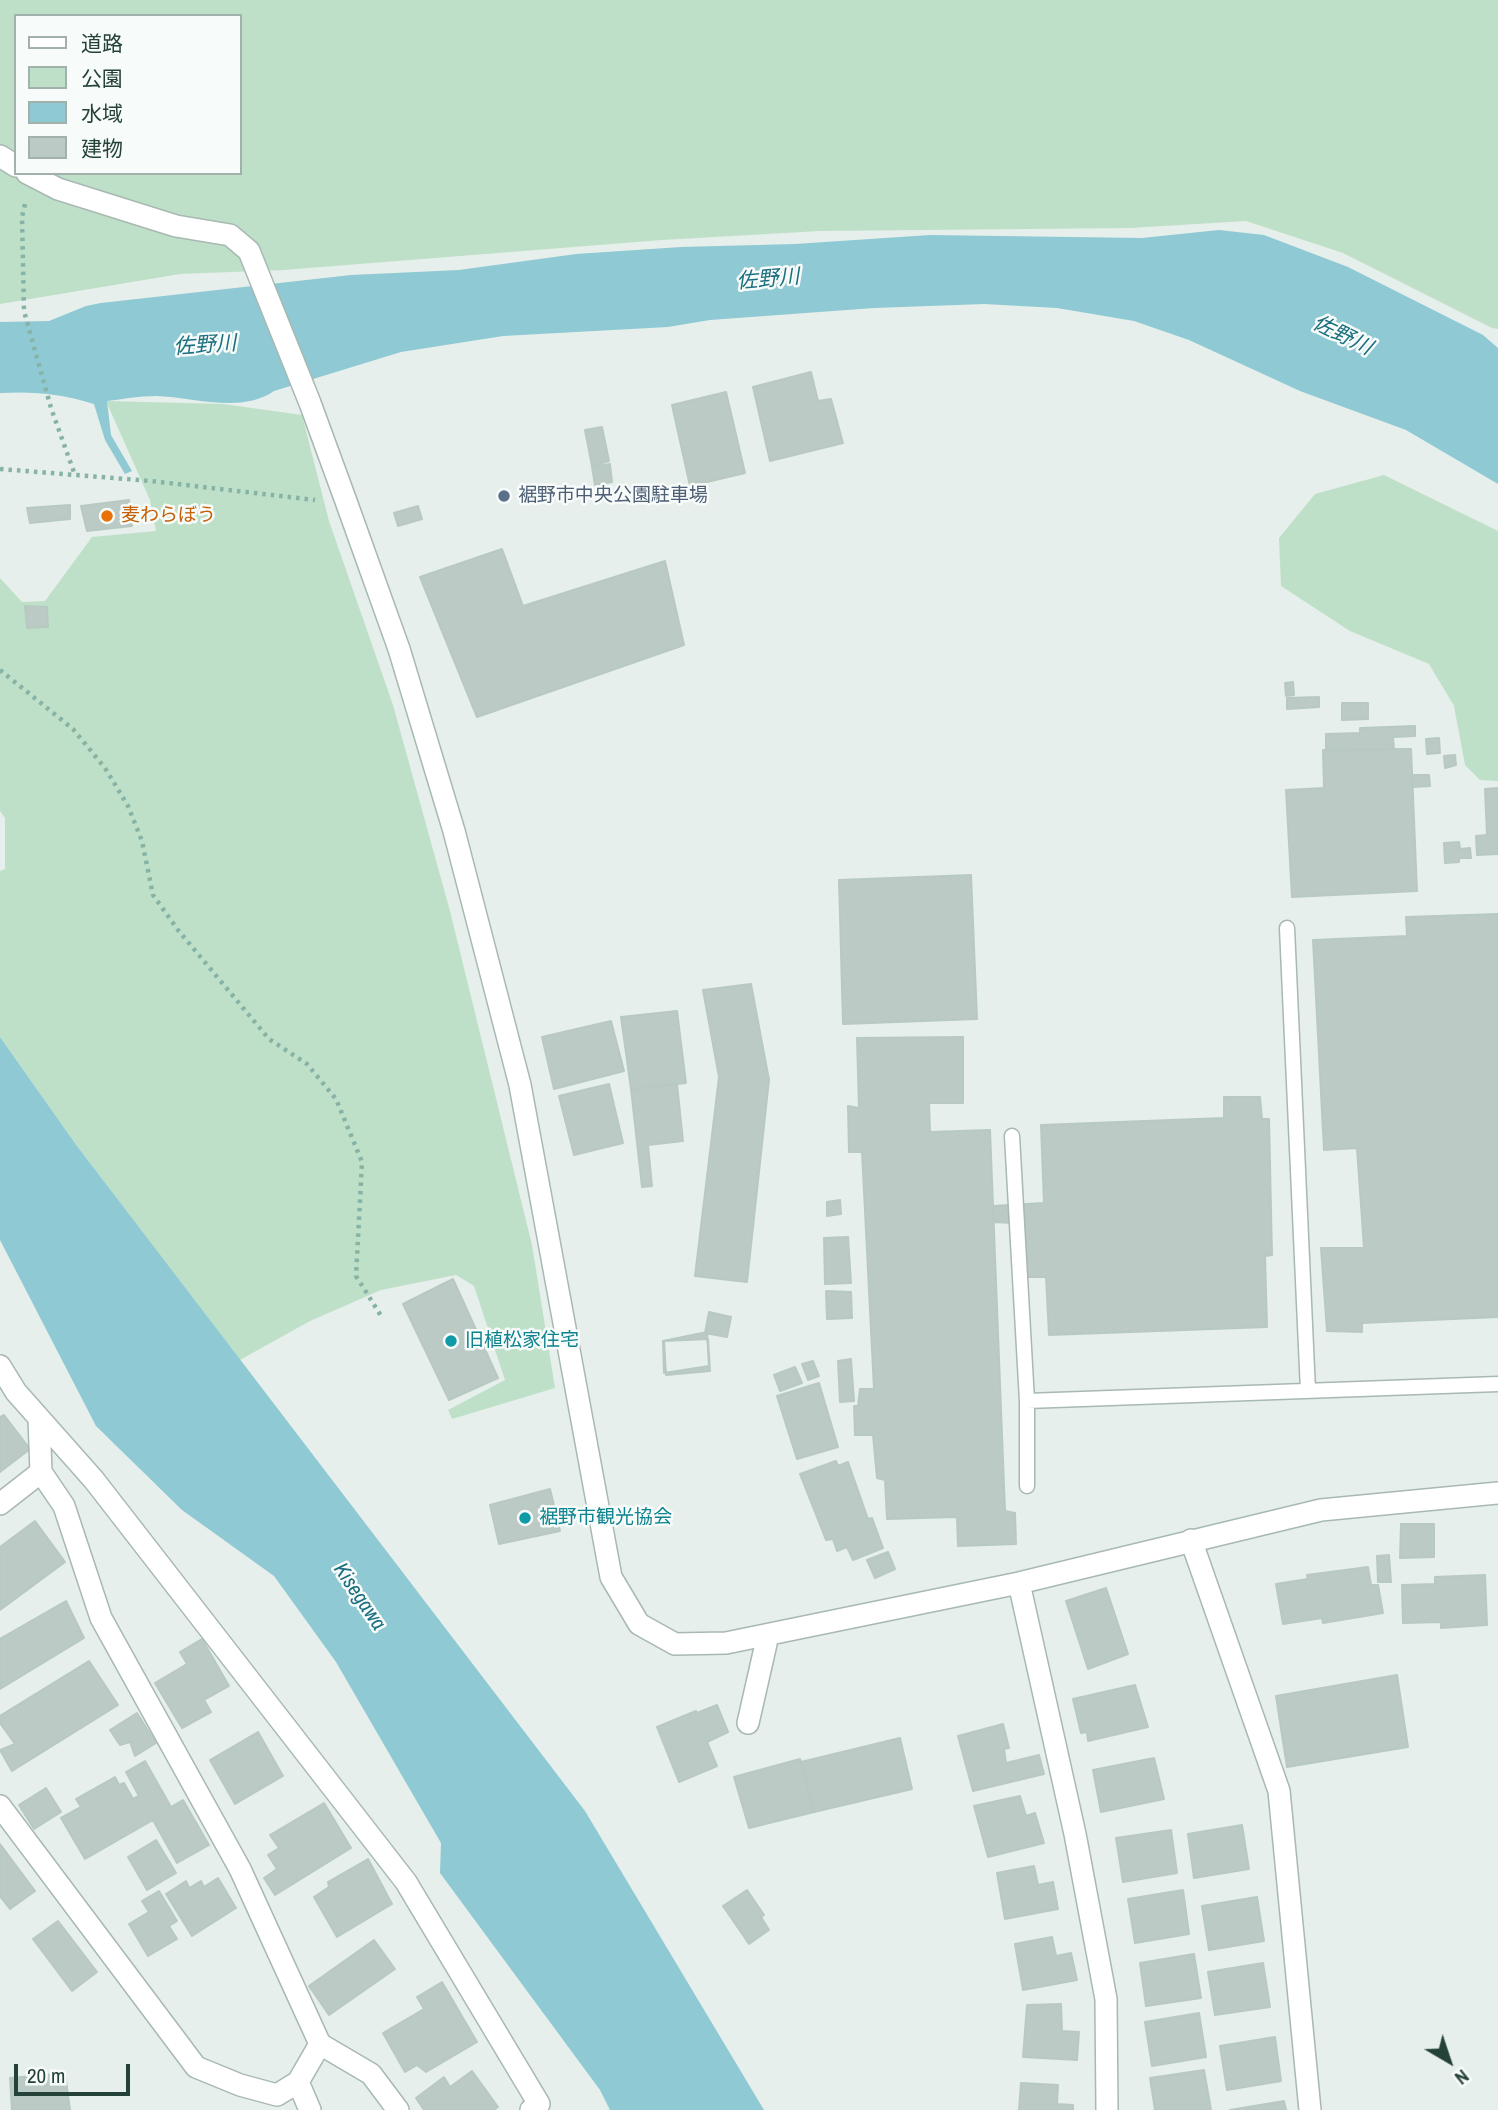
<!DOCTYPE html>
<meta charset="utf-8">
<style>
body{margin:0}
#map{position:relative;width:1498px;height:2110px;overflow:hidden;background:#e6efeb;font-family:"Archivo Narrow","Noto Sans JP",sans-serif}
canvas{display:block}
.legend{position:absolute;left:14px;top:14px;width:228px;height:161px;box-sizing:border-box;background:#f7fbf9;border:2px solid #a3b1ad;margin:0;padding:9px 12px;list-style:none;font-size:21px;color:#24423a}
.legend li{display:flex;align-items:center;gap:14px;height:35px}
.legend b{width:35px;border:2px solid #a3b1ad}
.north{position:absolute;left:1414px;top:2026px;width:70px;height:70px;-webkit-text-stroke:5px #f7fbf9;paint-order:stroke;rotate:141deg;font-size:19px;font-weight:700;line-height:28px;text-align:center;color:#24423a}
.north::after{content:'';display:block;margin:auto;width:24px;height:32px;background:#24423a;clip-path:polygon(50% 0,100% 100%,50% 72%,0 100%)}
.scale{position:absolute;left:14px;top:2064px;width:116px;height:32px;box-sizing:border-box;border:4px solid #24423a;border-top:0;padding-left:9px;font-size:21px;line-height:24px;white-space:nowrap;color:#24423a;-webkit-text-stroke:5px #f7fbf9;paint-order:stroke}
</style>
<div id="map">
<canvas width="1498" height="2110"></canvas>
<ul class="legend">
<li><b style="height:9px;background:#fff"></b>道路</li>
<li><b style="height:19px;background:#bfe0c8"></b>公園</li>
<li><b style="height:19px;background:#8ec9d4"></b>水域</li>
<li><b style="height:19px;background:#bbcac4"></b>建物</li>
</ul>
<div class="north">N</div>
<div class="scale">20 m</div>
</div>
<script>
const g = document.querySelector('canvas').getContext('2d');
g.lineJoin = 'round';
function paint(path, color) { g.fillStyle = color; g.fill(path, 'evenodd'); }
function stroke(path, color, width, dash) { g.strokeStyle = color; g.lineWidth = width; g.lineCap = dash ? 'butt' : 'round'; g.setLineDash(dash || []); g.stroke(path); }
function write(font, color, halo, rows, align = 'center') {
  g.font = font + ' "Archivo Narrow","Noto Sans JP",sans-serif'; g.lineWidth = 5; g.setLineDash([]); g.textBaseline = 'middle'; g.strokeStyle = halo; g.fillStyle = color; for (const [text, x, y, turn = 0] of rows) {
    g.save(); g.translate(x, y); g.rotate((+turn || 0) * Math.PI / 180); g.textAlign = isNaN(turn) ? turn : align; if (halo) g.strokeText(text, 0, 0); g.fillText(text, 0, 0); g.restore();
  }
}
paint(new Path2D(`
 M0 0H1498V329L1492 328 1343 253 1246 221 1131 228 820 231 662 240 284 270 180 274 0 304ZM16 16H240V173H16Z
 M106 401 223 404 302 415 329 521 393 705 450 911 532 1245 555 1388 452 1419 448 1410 505 1380 474 1286 456 1275 381 1290 310 1321 240 1360 77 1146 0 1037V871L5 869V818L0 811V578L22 602 45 601 92 537 156 531 150 500Z
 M1384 475 1498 531V781L1480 780 1465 765 1454 706 1429 664 1350 631 1281 586 1279 538 1315 494Z`), '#bfe0c8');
paint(new Path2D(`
 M1219 230 1264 235 1348 267 1483 335 1498 348V484L1406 430 1300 391 1189 340 1134 321 1057 308 984 304 874 308 710 320 668 327 503 336 401 352 274 391C241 414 193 397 156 396 140 396 123 399 107 401L111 435 132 471 125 474 105 440 94 404C62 394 34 391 0 393V322L49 321 86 306 101 303 351 275 459 270 576 254 681 247 795 244 930 235 1142 238Z
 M0 1037 77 1146 585 1811 764 2110H610L600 2090 440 1873 441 1843 336 1662 274 1576 182 1510 96 1426 0 1240Z`), '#8ec9d4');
const building = new Path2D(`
 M811 372 818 401 831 399 843 443 770 461 753 387Z
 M726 392 745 473 690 486 672 405Z
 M602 427 609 461 592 466 585 430Z
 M610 464 612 482 595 485 592 467Z
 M129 500 132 526 87 531 81 506Z
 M70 505V519L30 523 27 508Z
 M418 506 422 519 398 526 394 513Z
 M502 549 523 606 665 561 684 645 477 717 420 577Z
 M25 606 47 607 48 627 27 628Z
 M1293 682 1294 695 1286 696 1285 683Z
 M1319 697V707L1287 709V698Z
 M1342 703H1368V719L1342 720Z
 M1415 726V736L1393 737 1394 749 1326 751V734L1360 733V728Z
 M1439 738 1440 753 1427 754 1426 739Z
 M1411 749 1417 891 1292 897 1286 790 1324 788 1323 750Z
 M1455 755 1456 765 1445 768 1444 756Z
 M1412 775H1429L1430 786 1413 787Z
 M1498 788V854L1477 855 1476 836 1487 835 1485 789Z
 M1459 842 1460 849 1470 848 1471 858H1459V862L1445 863 1444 843Z
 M971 875 977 1019 843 1024 839 880Z
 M1498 914V1317L1362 1323V1332L1327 1331 1321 1248H1364L1357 1148 1324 1150 1313 940 1407 936 1406 917Z
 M751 984 769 1080 747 1282 695 1276 719 1077 703 990Z
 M677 1011 686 1083 631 1089 621 1017Z
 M611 1021 624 1071 554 1089 542 1037Z
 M963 1037V1103H929L930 1132 990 1130 1005 1511 1015 1513 1016 1544 958 1546 957 1517 887 1519 885 1480 877 1478 873 1435H855L854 1406H858L860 1389H874L862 1152H849L848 1106 859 1108 857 1038Z
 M609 1084 623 1143 574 1155 559 1096Z
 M677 1084 683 1141 648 1145 652 1186 642 1187 631 1089Z
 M1224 1097H1260L1262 1119H1269L1272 1255 1265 1256 1267 1327 1049 1335 1046 1277H1017L1014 1223 994 1222 993 1206 1044 1203 1041 1125 1224 1118Z
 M840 1200 841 1214 827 1216V1202Z
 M848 1237 851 1283 825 1284 824 1238Z
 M453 1279 498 1378 449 1400 403 1304Z
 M826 1291 851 1292 852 1318 827 1319Z
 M709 1312 731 1317 727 1337 705 1333Z
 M707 1332 709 1366 664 1373 663 1341Z
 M708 1339 710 1371 666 1375 664 1341Z
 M851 1359 854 1401 840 1402 838 1361Z
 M813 1361 819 1376 808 1380 802 1364Z
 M795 1367 802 1383 780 1391 774 1375Z
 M819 1383 838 1447 797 1459 777 1396Z
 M4 1415 30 1449 0 1472V1417Z
 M836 1461 838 1466 848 1462 868 1519 872 1518 883 1548 853 1560 847 1547 837 1551 833 1539 826 1540 800 1474Z
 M550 1489 560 1531 499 1544 490 1505Z
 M35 1521 65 1562 0 1610V1547Z
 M1401 1524H1434V1557L1400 1558Z
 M888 1552 895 1569 875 1578 867 1560Z
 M1389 1555 1391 1582H1378L1377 1556Z
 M1368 1567 1371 1585H1378L1383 1613 1323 1623 1322 1618 1283 1624 1276 1584 1308 1579 1307 1575Z
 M1485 1575 1487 1625 1441 1628V1622L1403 1623 1402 1585 1435 1584V1577Z
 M1106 1588 1128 1654 1088 1669 1066 1601Z
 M66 1601 84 1638 0 1689V1639Z
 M202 1639 229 1686 204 1700 211 1712 182 1728 155 1683 187 1664 180 1652Z
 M89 1661 118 1705 12 1771 0 1750 15 1744 0 1723V1716Z
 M1397 1675 1408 1747 1287 1767 1276 1696Z
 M1135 1685 1148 1727 1088 1741 1087 1732 1081 1733 1073 1699Z
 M717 1705 728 1732 707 1742 717 1766 679 1782 657 1727 696 1711 697 1713Z
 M137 1713 156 1743 135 1756 130 1742 120 1745 110 1730Z
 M1003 1724 1009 1748 1004 1749 1006 1763 1039 1755 1044 1774 973 1791 958 1736Z
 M258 1732 283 1776 235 1804 210 1760Z
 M900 1738 912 1789 814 1812 801 1762Z
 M1154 1758 1164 1799 1101 1812 1093 1770Z
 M800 1759 814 1812 749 1828 734 1777Z
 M145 1761 171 1807 183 1800 209 1845 177 1863 153 1820 85 1859 61 1818 81 1807 76 1799 115 1777 119 1785 124 1783 133 1799 139 1796 126 1772Z
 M46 1788 61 1812 34 1829 19 1805Z
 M1020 1796 1026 1816 1035 1813 1044 1843 988 1857 974 1806Z
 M324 1803 351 1848 275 1895 264 1878 277 1869 268 1855 279 1848 270 1835Z
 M1242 1825 1249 1869 1194 1878 1188 1834Z
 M1171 1830 1177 1873 1123 1882 1116 1838Z
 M156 1840 176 1873 147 1890 128 1857Z
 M0 1844 35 1891 10 1909 0 1896Z
 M368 1859 392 1904 337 1937 314 1897 329 1887 328 1882Z
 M1034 1866 1038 1885 1053 1882 1058 1909 1005 1919 997 1873Z
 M218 1878 236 1908 192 1936 166 1894 186 1881 189 1888 201 1881 204 1887Z
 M747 1890 764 1915 761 1917 769 1930 749 1944 723 1906Z
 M1183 1890 1189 1934 1135 1943 1128 1899Z
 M159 1891 177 1921 169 1926 177 1939 148 1956 129 1924 149 1912 142 1901Z
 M1257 1897 1264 1941 1209 1950 1202 1906Z
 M58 1921 97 1972 72 1991 33 1939Z
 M1052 1937 1056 1956 1071 1953 1077 1980 1023 1990 1015 1944Z
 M374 1940 395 1969 329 2015 309 1986Z
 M1194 1954 1201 1998 1146 2006 1140 1963Z
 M1263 1963 1270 2007 1215 2015 1208 1972Z
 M442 1982 477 2042 426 2072 417 2065 405 2072 383 2033 424 2009 417 1997Z
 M1061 2004 1062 2031 1079 2032 1077 2060 1023 2057 1027 2005Z
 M1199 2013 1206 2057 1152 2066 1145 2022Z
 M1275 2037 1281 2081 1227 2090 1220 2046Z
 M1204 2070 1211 2110H1155L1150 2078Z
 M472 2071 498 2107 494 2110H424L416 2098 444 2077 450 2087Z
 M65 2073 70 2110H12L10 2078Z
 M1021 2083 1058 2085 1057 2104 1073 2105V2110H1019Z
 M1284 2101 1286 2110H1230Z`);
paint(building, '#bbcac4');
stroke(building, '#b8c9c2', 2);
const lane = new Path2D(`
 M1287 928 1308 1391
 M1012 1136 1027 1401V1486
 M1027 1401 1498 1384`);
const street = new Path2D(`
 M0 156 16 166
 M27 173 58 189 176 226 230 235 249 251 310 403 347 504 399 649 454 831 520 1085 611 1577 639 1624 675 1644 726 1643 1019 1583 1321 1510 1498 1493
 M0 1366 16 1392 94 1480 406 1882 539 2104 531 2110
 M39 1419 41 1472
 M0 1504 41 1472 64 1506 101 1618 240 1869 320 2044 298 2082 277 2095 240 2085 196 2067 0 1806
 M1191 1540 1279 1791 1310 2110
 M1019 1583 1075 1834 1106 1999 1107 2110
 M748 1723 768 1635
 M320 2044 371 2074 398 2110
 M298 2082 310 2110`);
stroke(lane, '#a8b8b2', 17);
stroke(street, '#a8b8b2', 24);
stroke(new Path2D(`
 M25 204 22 217 24 311 51 408 75 475
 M0 469 151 481 315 500
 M0 670 73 729 105 768 128 806 142 841 153 895 178 930 269 1039 307 1064 336 1099 362 1162 356 1276 383 1319`), '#86b3a5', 4.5, [3.5, 5]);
stroke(lane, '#fff', 14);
stroke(street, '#fff', 21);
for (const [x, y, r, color] of [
 [504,496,7,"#5c6f8a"],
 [107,516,7,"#e8710a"],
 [451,1341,7,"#0f9aa8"],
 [525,1518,7,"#0f9aa8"]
]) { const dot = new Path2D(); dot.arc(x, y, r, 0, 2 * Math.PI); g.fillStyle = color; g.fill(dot); stroke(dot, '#f7fbf9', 2.5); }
write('19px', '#4e5e75', '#f7fbf9', [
 ["裾野市中央公園駐車場",518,496]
], 'left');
write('19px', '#c56008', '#f7fbf9', [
 ["麦わらぼう",121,516]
], 'left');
write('19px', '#0d838f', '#f7fbf9', [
 ["旧植松家住宅",465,1341],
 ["裾野市観光協会",539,1518]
], 'left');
write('italic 21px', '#1c6f80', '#f7fbf9', [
 ["佐野川",768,280,-5],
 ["佐野川",1342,336,26],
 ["佐野川",205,346,-4],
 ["Kisegawa",359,1597,56]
]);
</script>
